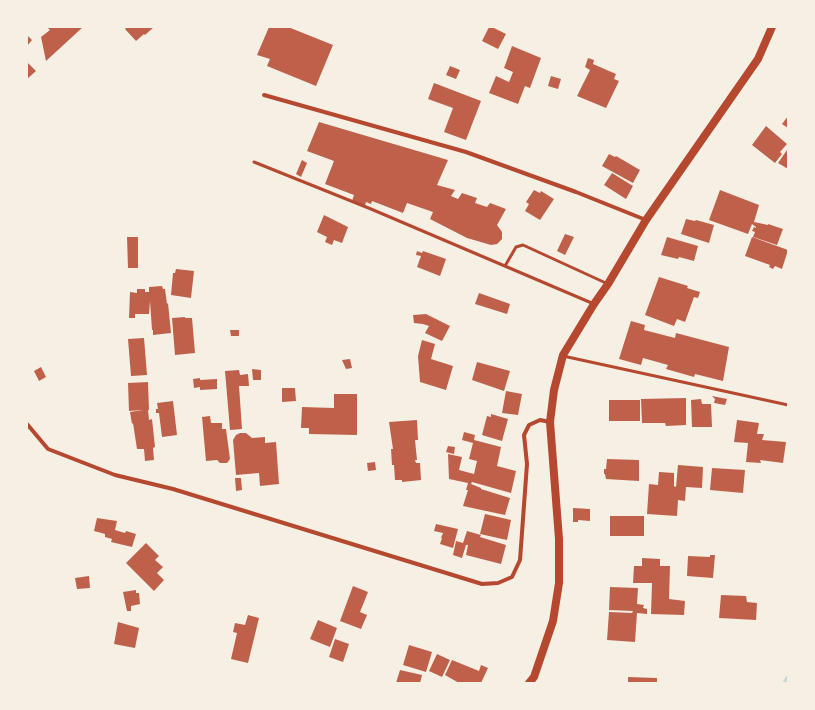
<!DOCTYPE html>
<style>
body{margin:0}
#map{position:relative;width:815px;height:710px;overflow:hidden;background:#f6efe4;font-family:"Open Sans",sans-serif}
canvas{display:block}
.frame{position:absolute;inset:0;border:28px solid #f6efe4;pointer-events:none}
</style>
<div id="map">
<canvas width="815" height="710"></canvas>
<div class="frame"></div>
</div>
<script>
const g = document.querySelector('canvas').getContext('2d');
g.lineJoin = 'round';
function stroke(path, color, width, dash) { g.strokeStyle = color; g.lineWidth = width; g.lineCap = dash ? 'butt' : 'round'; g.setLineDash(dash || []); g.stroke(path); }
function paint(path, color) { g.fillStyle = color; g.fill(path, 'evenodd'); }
stroke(new Path2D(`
 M785 683 788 678`), '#c9d6d2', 5);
paint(new Path2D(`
 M47 27H83L46 61 41 37 50 30Z
 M127 27H154L145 35 144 34 136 41 125 29Z
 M269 27H288L333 45 316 86 267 66 270 59 257 55Z
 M489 27H492L506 34 498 49 482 41Z
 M27 35 32 40 27 46Z
 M512 46 541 58 530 88 525 86 518 104 489 93 496 76 509 82 513 72 504 68Z
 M588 58 594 60 593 64 616 74 614 79 619 81 606 108 577 96 590 70 585 67Z
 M27 62 36 71 27 79Z
 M450 66 460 70 456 79 446 75Z
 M551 76 561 79 558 89 548 86Z
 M434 83 481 101 466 140 444 132 453 108 428 99Z
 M788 116V128L782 124Z
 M319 122 448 160 437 185 455 190 451 196 458 199 462 193 477 198 475 203 487 207 490 203 506 209 497 225 502 232V239L497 244 491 245 467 238 430 219 433 212 407 203 403 213 372 201 371 204 366 202 365 206 352 201 354 195 325 184 334 161 307 151Z
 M766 126 787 144 780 152 782 154 775 163 752 145Z
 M787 150 788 151V169L778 163Z
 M609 154 615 157 616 156 640 170 633 183 602 166Z
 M302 160 307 163 301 177 296 174Z
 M612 173 633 186 626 199 604 185Z
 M534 190 540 193 541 191 554 199 540 220 525 211 529 204 526 202Z
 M720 190 759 205 754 222 768 225V224L783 229 777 245 753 237 755 232 752 231 754 227 756 228V227L752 224 748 234 709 220Z
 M324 215 348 227 342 243 334 240 332 245 325 242 327 237 317 232Z
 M686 219 695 221 696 220 714 225 709 243 681 234Z
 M565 234 574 237 565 255 557 251Z
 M127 237H138V268H128Z
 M667 237 698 246 694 261 679 257 678 259 661 255Z
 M752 237 788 250 782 269 775 266 773 269 769 267 770 265 745 256Z
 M417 251 422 253 423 251 446 259 440 276 417 267 421 256 416 255Z
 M176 269 194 271 191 298 171 295 173 273H175Z
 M659 277 688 286 687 288 700 292 698 298 694 297 685 322 677 319 674 326 645 315Z
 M162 286 163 289H165L167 304 168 303 171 333 153 335V330H152L150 301 149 314H135V318H129L130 292 137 293V289H145V292H149V287Z
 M479 293 510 304 507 314 475 304Z
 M426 314 450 326 442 341 425 333 429 326 423 324 414 323 413 315Z
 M185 317V318H192L195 353 175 355 172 318Z
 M631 321 645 325 644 330 675 338 676 333 729 347 723 381 695 374 694 377 666 369 668 365 643 358 641 365 619 359Z
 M230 330H239V336H231Z
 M144 338 147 375 131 376 128 339Z
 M422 340 435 344 431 359 453 366 446 390 420 382 418 356Z
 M350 359 352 368 346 369 342 360Z
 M477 362 510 371 504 391 472 380Z
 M41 367 46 377 39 381 34 371Z
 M252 369 261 370V380H253Z
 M239 370 240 375 248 374 249 386H239L242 429 230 430 225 371Z
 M200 378V380L217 379V389L200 390V387L194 388 193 379Z
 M148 382 149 410H148L149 420 152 419 155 447 153 448 154 460 145 461 144 449H137L133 423 132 424 130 412 143 410 129 411 128 383Z
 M282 388H295L296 401 282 402Z
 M506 391 522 394 518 415 502 413Z
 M334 394H357V435L309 434V428H301L302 407 334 408Z
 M712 396 727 399 725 405 714 403 715 399Z
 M686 398V425L666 426 665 423H642L641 399Z
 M701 399 702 404H711L712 427H692L691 400Z
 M609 400H640V421H609Z
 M173 401 177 435 162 437 159 413H156V409H158L157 403Z
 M491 414 508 419 502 441 482 435 487 416 491 417Z
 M210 416 211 423H222V429H226L230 459 227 463H220L217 460 206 461 202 417Z
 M417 420 418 440H415L417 460H415L416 463H420L421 480 402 482V480H395L394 465H392L391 449H393L389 422Z
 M737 420 759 423 757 434H764L762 440 786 442 783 463 760 460 761 463 746 462 748 443 734 442Z
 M464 432 475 435 474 440 501 447 497 466 516 471 511 493 472 482 471 484 481 488V489L510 498 505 515 463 506 468 490H466L468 483 449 479 448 454 462 457 459 470 474 474 477 461 469 459 473 443 462 440Z
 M240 433H246L252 438 265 437V443L276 442 279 484 260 486 259 473 236 475 233 440 236 435Z
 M448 446 455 447 454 454 446 452Z
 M607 459 639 460V481L606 479 605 474H604V469H606Z
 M375 462 376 470 368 471 367 463Z
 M678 465 703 467 702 488 686 487 685 501 678 500 677 516 647 514 649 484 658 485 659 472 674 473V486L676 487Z
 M712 468 745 470 743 493 710 490Z
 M235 478H241L242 490 236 491Z
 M573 508 590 509V521L578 520V522H573Z
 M485 514 511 520 507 540 480 534Z
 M610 516H644V536H610Z
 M97 518 117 521 115 530 125 533 126 531 136 534 132 547 111 542 112 539 105 537V534L94 531Z
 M436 524 458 529 453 548 440 544 442 538H441L443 533 434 531Z
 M467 531 481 535 480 537 506 545 501 564 466 555 468 545H466L462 558 453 555 456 541 463 543Z
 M146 543 159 556 155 560 163 567 157 573 164 580 154 591 126 563Z
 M710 555H715L713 578 687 576 688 556 710 557Z
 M642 558 660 559V566H670L669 599 685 601 684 615 651 614 652 583H633L634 566H642Z
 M89 576 90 588 77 589 75 578Z
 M353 586 368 592 360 612 367 615 361 629 340 621Z
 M610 587 638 588 637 604 644 605 643 608 647 609V614L637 613 635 642 607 640 609 612 632 613 633 611 609 610Z
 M136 590V593H139L140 604 131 606V611H127L123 592Z
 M721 595 746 596 747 602 757 603 756 620 719 618Z
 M248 615 259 618 248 663 231 659 237 633 233 632 235 623 245 625Z
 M318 620 337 628 330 647 310 639Z
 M118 622 139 628 135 648 114 644Z
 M335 639 349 644 343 662 329 657Z
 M409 645 432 652 426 672 403 665Z
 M437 654 450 660 442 677 429 671Z
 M452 660 479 671 481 665 488 668 481 683H459L445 675Z
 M400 670 422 675 420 683H396Z
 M628 677 657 678V683H628Z`), '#bf614a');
stroke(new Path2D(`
 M254 162 371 209 594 304
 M505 266 516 247 523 245 608 284
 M563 356 788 405`), '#b5482f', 3);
stroke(new Path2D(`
 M264 95 466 152 576 192 646 220
 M27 424 48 449 115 475 173 489 482 584 498 583 512 577 520 560 527 464 524 435 529 425 540 420 550 422`), '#b5482f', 4);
stroke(new Path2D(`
 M529 683 534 677 553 621 559 583V539L550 422 554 390 563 355 594 304 608 284 646 220 758 59 772 27`), '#b5482f', 8);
</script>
